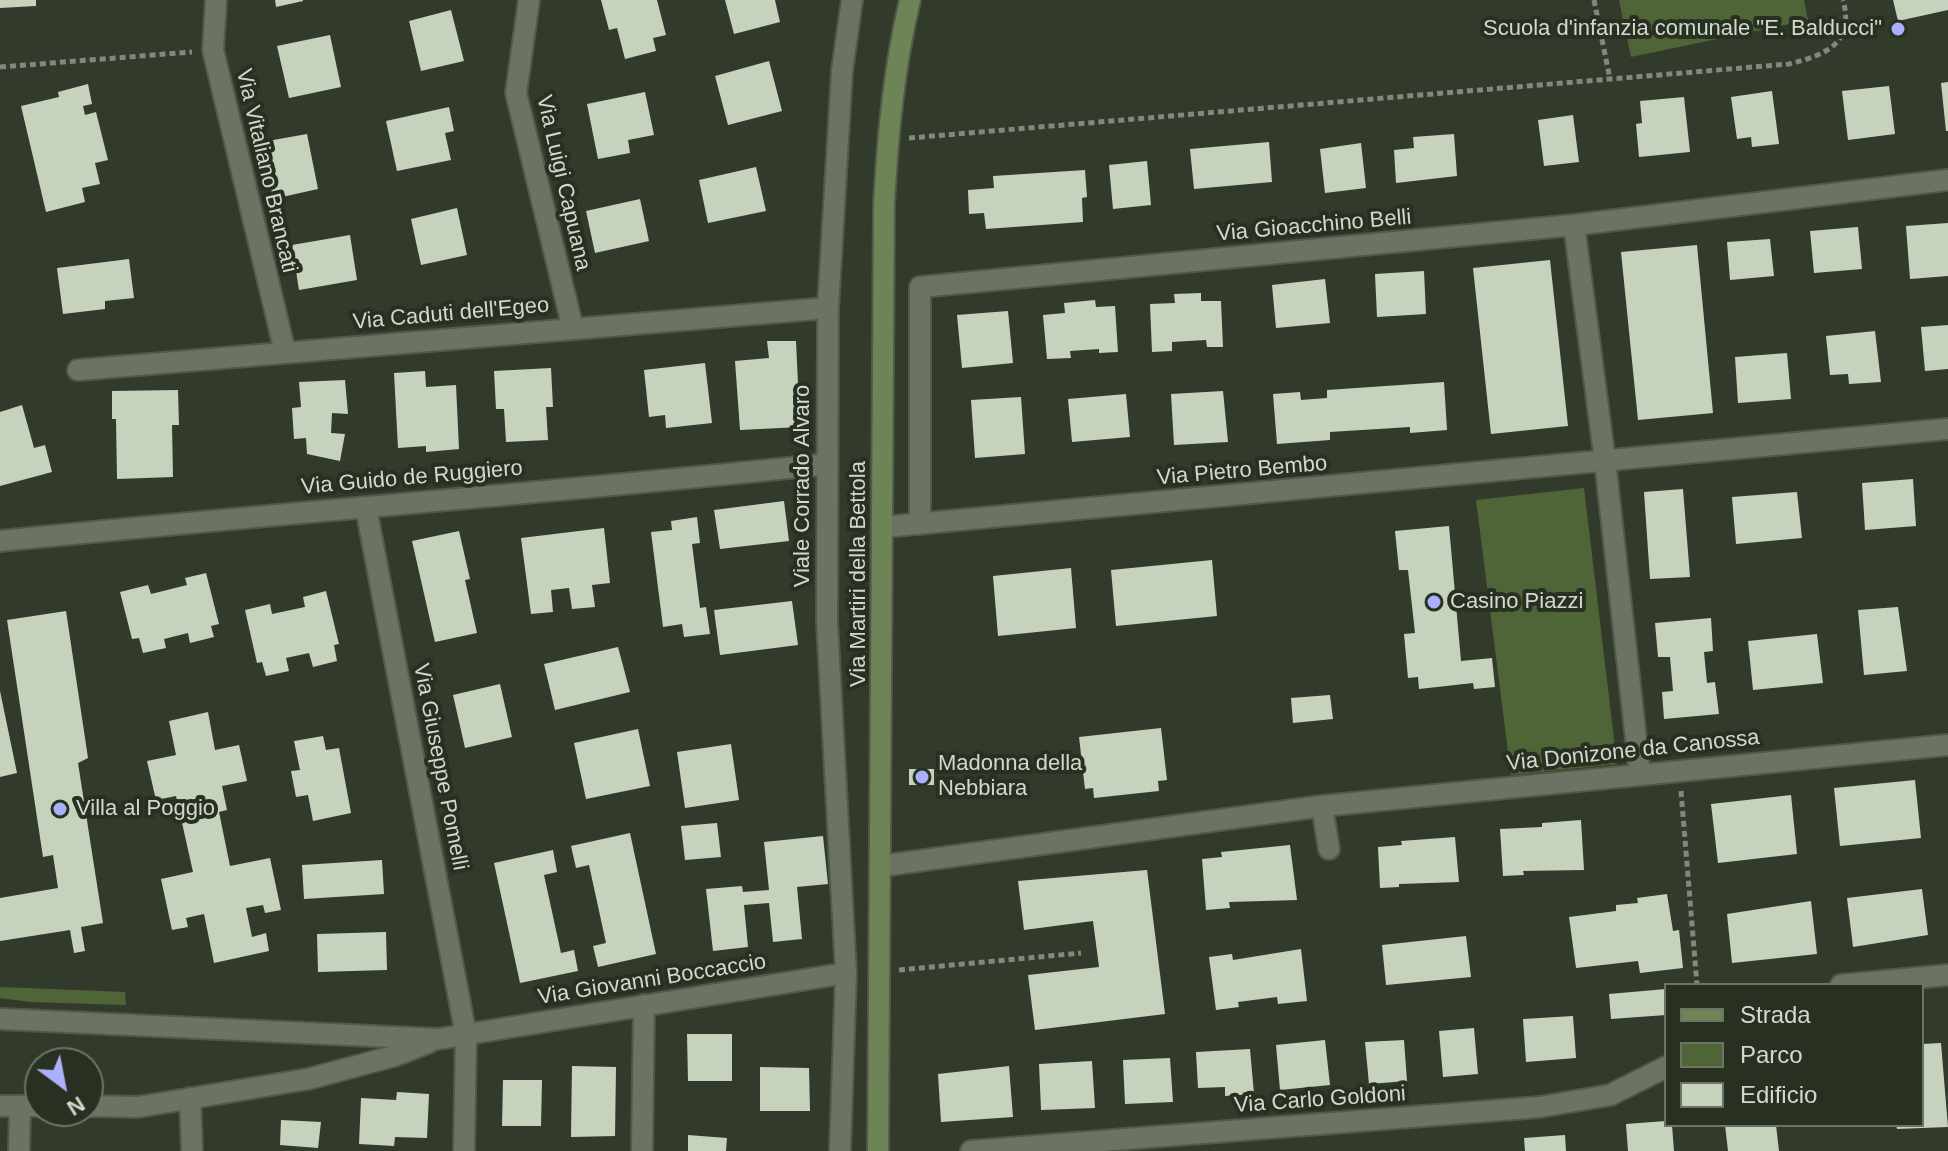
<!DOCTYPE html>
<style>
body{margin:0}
#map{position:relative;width:1948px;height:1151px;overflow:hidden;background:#323b2b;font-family:Helvetica,sans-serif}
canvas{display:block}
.legend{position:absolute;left:1664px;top:983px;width:260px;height:144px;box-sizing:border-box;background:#283121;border:2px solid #6c7466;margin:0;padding:10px 14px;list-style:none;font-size:24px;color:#d2d8ce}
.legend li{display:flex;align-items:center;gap:16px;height:40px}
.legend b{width:40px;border:2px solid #6c7466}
.north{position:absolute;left:24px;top:1047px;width:80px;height:80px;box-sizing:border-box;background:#283121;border:2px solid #6c7466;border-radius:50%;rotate:148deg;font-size:22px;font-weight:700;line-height:32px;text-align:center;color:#d2d8ce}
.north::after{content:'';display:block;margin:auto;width:28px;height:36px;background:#aab0fb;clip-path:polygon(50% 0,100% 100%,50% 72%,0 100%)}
</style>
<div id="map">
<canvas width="1948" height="1151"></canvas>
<ul class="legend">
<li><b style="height:10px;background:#6e8456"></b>Strada</li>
<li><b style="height:22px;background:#4f6538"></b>Parco</li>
<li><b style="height:22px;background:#c7d2bd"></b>Edificio</li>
</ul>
<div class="north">N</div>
</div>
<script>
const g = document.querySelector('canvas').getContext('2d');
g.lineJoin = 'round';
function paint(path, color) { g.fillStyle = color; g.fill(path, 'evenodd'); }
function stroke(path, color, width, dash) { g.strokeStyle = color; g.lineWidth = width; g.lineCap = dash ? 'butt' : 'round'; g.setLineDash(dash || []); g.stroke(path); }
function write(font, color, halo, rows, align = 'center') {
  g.font = font + ' Helvetica,sans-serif'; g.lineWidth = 8; g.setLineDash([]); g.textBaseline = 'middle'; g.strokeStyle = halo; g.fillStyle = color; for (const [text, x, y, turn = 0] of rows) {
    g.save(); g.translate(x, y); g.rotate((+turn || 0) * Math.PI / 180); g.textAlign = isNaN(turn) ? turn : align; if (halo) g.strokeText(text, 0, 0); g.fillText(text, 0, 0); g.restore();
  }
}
paint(new Path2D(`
 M1619 0H1804L1808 20 1631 57Z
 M1584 488 1617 764 1511 775 1476 500Z
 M0 987 125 992 126 1005 30 1002 0 998Z`), '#4f6538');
paint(new Path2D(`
 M0 0H36V6L0 8Z
 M275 0H303V1L276 7Z
 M601 0H657L666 35 653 38 656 51 625 59 617 28 609 30Z
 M725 0H775L780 22 734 34Z
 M1893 0H1948V10L1898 21Z
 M451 10 464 61 421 71 409 21Z
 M330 35 341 87 289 98 277 46Z
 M769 61 782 111 728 125 715 76Z
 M1948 82V131H1946L1941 83Z
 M88 84 92 104 83 106 85 115 96 112 108 160 95 163 100 184 82 188 85 202 46 212 21 106 59 97 58 92Z
 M1889 86 1895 134 1848 140 1842 91Z
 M1772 91 1779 144 1752 147 1751 137 1737 139 1731 97Z
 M645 92 654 135 628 140 630 153 598 159 587 104Z
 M1684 97 1690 152 1639 157 1636 124 1642 123 1640 101Z
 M449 107 454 131 445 133 451 160 397 171 386 121Z
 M1573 115 1579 162 1544 166 1538 120Z
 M307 134 318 189 273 199 262 142Z
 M1454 134 1457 176 1396 183 1394 150 1414 148 1413 137Z
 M1269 142 1272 182 1194 189 1190 149Z
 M1361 143 1366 188 1325 193 1320 149Z
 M1147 161 1151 205 1113 209 1109 165Z
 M756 167 766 211 708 223 699 180Z
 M1085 170 1087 197 1082 198 1083 222 986 229 984 213 969 214 968 190 994 188 993 176Z
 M640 199 649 241 595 253 586 211Z
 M457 208 467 255 421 265 411 219Z
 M1948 223V276L1910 279 1906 226Z
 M1858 227 1862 269 1814 273 1810 231Z
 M350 235 357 280 299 290 292 245Z
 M1770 239 1774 276 1730 280 1727 242Z
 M1697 245 1713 413 1638 420 1621 252Z
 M129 259 134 298 105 301V309L63 314 57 268Z
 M1550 260 1568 426 1491 434 1473 268Z
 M1424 271 1426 314 1377 317 1375 274Z
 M1325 279 1330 323 1276 328 1272 285Z
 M1201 293V301H1221L1223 347H1207L1206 340 1172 342V351L1152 352 1150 304 1175 303 1174 294Z
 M1095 300 1096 307 1115 306 1118 352 1099 353V349L1070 351 1071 358 1047 359 1043 315 1065 313 1064 303Z
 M1008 311 1013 363 962 368 957 315Z
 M1948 325V369L1925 371 1921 327Z
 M1875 331 1881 382 1849 384 1848 374 1830 375 1826 336Z
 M767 341H796L800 427 740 430 735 361 769 358Z
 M1787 353 1791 399 1738 403 1735 357Z
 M705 363 712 423 666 428 665 415 649 417 644 370Z
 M551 368 553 407H546L548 440 506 442 504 409H496L494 371Z
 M425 371 426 387 456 385 459 449 426 452V446L398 448 394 373Z
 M345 380 348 414 332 413 331 433 345 434 340 461 307 454 306 438 294 439 292 408 301 407 299 382Z
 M1444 382 1447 430 1410 433V427L1330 432V440L1277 444 1273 394 1300 392 1301 400 1327 398V390Z
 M178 390 179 425H172L173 477 117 479 116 419H112V391Z
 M1223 391 1228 442 1174 445 1171 394Z
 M1126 394 1130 437 1072 442 1068 399Z
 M1021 397 1025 454 975 458 971 400Z
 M22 405 34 448 45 445 52 472 0 486V412Z
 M1913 479 1916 526 1865 530 1862 483Z
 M1683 489 1690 577 1650 579 1644 492Z
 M1797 492 1802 538 1736 544 1732 497Z
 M784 501 789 541 720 549 714 510Z
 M697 517 700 543 692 544 700 608 706 607 710 634 684 637 682 624 663 627 651 532 672 530 671 521Z
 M1449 526 1461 661 1492 658 1495 687 1474 689 1473 683 1419 689 1418 677 1408 678 1404 634 1415 633 1408 570H1399L1395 531Z
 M604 528 610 583 592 585 595 607 572 609 569 588 551 590 553 612 531 614 521 538Z
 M459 531 470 579 465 580 477 633 435 642 412 541Z
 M1212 560 1217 616 1116 626 1111 570Z
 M1071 568 1076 628 998 636 993 576Z
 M206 573 219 624 211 626 214 637 190 643 188 633 164 639 166 648 143 653 139 638 132 639 120 592 148 585 151 594 187 585 185 578Z
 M326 591 339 644 334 645 337 661 313 667 309 653 286 658 289 671 266 676 262 662 257 663 245 610 270 604 272 614 305 607 303 597Z
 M792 601 798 645 720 655 714 610Z
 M1898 607 1907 671 1864 675 1858 610Z
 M66 611 88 758 78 763 103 923 81 927 85 951 74 953 70 930 0 941V898L58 888 53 855 43 857 7 620Z
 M1711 618 1713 651 1704 652 1707 683 1715 682 1719 714 1664 719 1662 692 1673 691 1670 657H1658L1655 623Z
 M1817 634 1823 683 1753 690 1748 641Z
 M618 647 630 692 555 710 544 664Z
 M500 684 512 737 465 748 453 695Z
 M0 691 17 773 0 777Z
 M1330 695 1333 719 1293 723 1291 698Z
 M208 712 215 750 239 745 247 781 222 786 227 810 219 812 230 866 270 858 281 910 265 913 263 905 246 908 252 937 266 933 269 951 214 963 204 914 186 918 188 927 172 930 161 879 193 872 176 796 156 800 147 761 176 755 169 721Z
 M1161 728 1167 780 1158 781 1159 791 1094 798 1093 788 1085 789 1079 737Z
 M638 729 650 786 586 799 574 743Z
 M323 736 326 750 339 748 351 813 313 821 308 795 296 797 291 771 300 770 294 741Z
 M731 744 739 800 685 808 677 752Z
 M909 769H934V785H909Z
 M1915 780 1921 838 1840 846 1834 788Z
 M1791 795 1797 854 1718 863 1711 804Z
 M1581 820 1584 870 1523 871 1524 875 1503 876 1500 829 1542 827V823Z
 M717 823 721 857 685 860 681 826Z
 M630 833 656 954 598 967 593 946 606 943 589 865 576 868 571 846Z
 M823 836 828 884 797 887 802 939 773 942 769 903 744 905 748 947 713 951 706 889 742 886 743 892 769 890 764 842Z
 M1455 837 1459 882 1399 884V887L1380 888 1378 847 1402 845 1401 841Z
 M1290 845 1297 900 1229 902 1230 908 1206 910 1202 859 1222 857 1221 852Z
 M553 850 557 872 544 875 561 953 574 950 578 971 520 983 494 863Z
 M382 860 384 894 304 899 302 865Z
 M1147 870 1165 1014 1035 1030 1028 975 1099 967 1093 921 1024 930 1018 881Z
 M1922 889 1928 935 1853 947 1847 898Z
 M1667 894 1673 931 1679 930 1683 968 1640 973 1638 961 1576 968 1569 917 1616 911V905L1638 903 1637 898Z
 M1811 901 1817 954 1732 963 1727 914Z
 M386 932 387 970 318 972 317 934Z
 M1466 936 1471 977 1386 985 1382 945Z
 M1301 949 1307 1001 1278 1004 1277 997 1238 1002 1239 1007 1216 1010 1209 957 1232 954 1233 960Z
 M1666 989V1015L1611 1019 1609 994Z
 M1573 1016 1576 1058 1526 1062 1523 1019Z
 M1474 1028 1478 1074 1443 1077 1439 1031Z
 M687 1034H732V1081H688Z
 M1325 1040 1330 1085 1280 1090 1276 1045Z
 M1404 1040 1407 1081 1369 1084 1365 1042Z
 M1941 1043 1948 1127 1897 1129 1896 1125H1922V1044Z
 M1250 1049 1254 1094 1225 1096V1087L1198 1088 1196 1052Z
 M1170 1058 1173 1102 1125 1104 1123 1060Z
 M1092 1061 1095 1108 1041 1110 1039 1064Z
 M572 1066 616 1067 615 1136 571 1137Z
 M1009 1066 1013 1117 941 1122 938 1074Z
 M760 1067 809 1068 810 1111H760Z
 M503 1080H542L541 1126H502Z
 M397 1092 429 1094 427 1138 395 1137 394 1146 359 1144 361 1098 396 1100Z
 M281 1120 321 1122 318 1148 280 1145Z
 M1666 1121V1125H1672L1674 1151H1628L1626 1124Z
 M1725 1125H1776L1779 1151H1728Z
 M688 1135 727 1138 726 1151H688Z
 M1565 1135 1566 1151H1525L1524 1138Z`), '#c7d2bd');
const minor = new Path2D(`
 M216 0 213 50 285 352
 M529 0 516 93 573 329
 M1574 225 1605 461 1640 775
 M78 370 828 308
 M366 508 466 1035 464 1151
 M920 524V287L1574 225 1948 180
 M883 527 1948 429
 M0 541C276 513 552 493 827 464
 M1322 806 1329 849
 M881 866 1322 806 1948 745
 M1841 985 1948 975
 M0 1019 438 1039 846 973
 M190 1098 192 1151
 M0 1106H40
 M88 1106 138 1107 308 1079 394 1056 430 1042
 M19 1151 20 1106
 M642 1151 644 1005
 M840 1151 846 973 827 622 828 308 842 71 852 0
 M971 1151 1540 1107 1610 1095 1666 1067`);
const secondary = new Path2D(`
 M878 1151 884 203C888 134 894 67 910 0`);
stroke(minor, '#51594b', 24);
stroke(secondary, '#51594b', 24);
stroke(new Path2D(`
 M1594 0 1610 79
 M0 67 192 52
 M909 138 1789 64C1825 55 1855 44 1843 0
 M1681 791 1697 985
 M899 970 1081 953`), '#82897c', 5, [6, 4]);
stroke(minor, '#6b7462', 20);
stroke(secondary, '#6e8456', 20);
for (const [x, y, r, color] of [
 [1898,29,8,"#aab0fb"],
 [1434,602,8,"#aab0fb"],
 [922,777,8,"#aab0fb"],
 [60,809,8,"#aab0fb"]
]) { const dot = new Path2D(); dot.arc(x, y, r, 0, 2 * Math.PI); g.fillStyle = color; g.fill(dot); stroke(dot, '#283121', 3); }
write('22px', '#d2d8ce', '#283121', [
 ["Scuola d'infanzia comunale \"E. Balducci\"",1882,29,"right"],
 ["Casino Piazzi",1450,602],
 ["Madonna della",938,764],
 ["Nebbiara",938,789],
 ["Villa al Poggio",76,809]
], 'left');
write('22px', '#d2d8ce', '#283121', [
 ["Via Vitaliano Brancati",266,171,77],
 ["Via Luigi Capuana",563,183,77],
 ["Via Gioacchino Belli",1314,226,-5],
 ["Via Caduti dell'Egeo",451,314,-5],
 ["Via Pietro Bembo",1242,471,-5],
 ["Via Guido de Ruggiero",412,478,-5],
 ["Viale Corrado Alvaro",803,486,-90],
 ["Via Martiri della Bettola",859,574,-90],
 ["Via Donizone da Canossa",1633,751,-6],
 ["Via Giuseppe Pomelli",440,767,79],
 ["Via Giovanni Boccaccio",652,980,-9],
 ["Via Carlo Goldoni",1320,1100,-4]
]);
</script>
